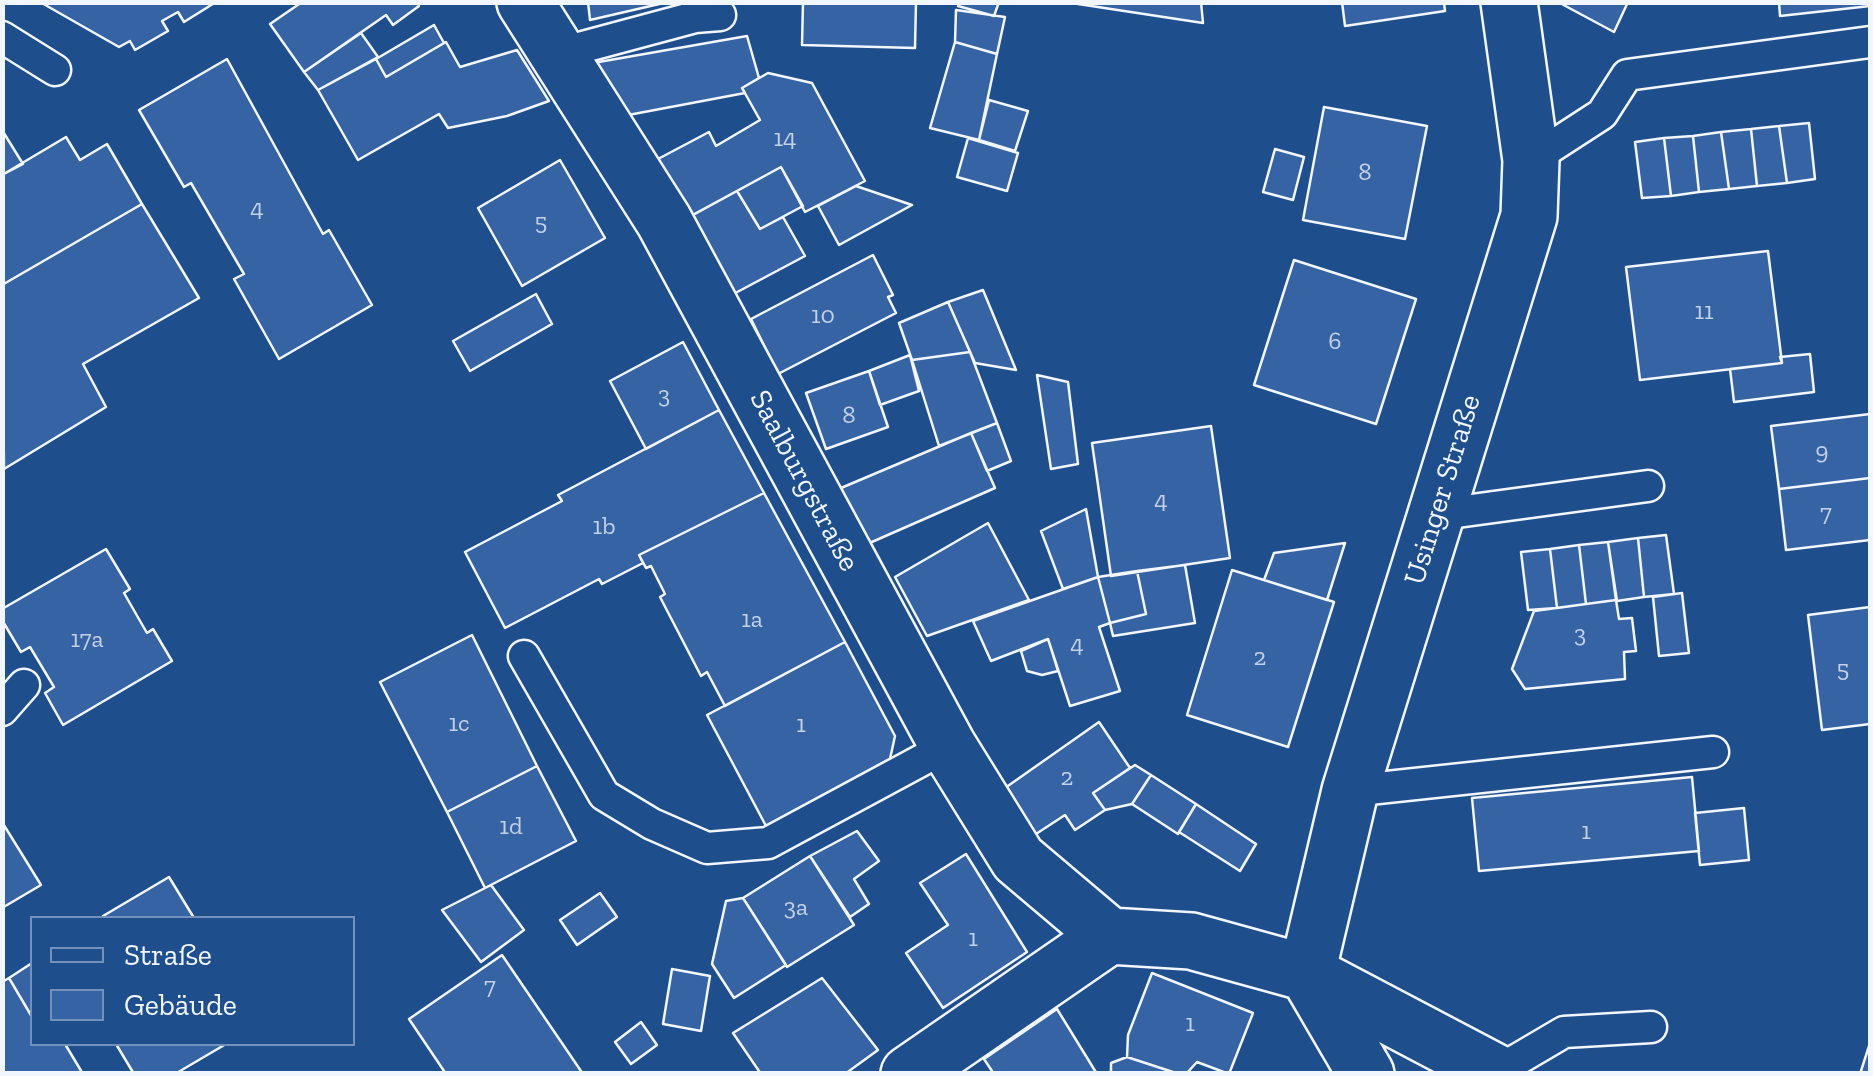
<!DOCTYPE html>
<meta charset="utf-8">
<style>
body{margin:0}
#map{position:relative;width:1873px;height:1076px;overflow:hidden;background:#1f4e8c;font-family:"Zilla Slab",serif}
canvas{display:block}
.frame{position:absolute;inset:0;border:5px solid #f2f6ff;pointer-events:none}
.legend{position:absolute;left:30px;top:916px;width:325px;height:130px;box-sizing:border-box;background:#1f4e8c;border:2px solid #7391ba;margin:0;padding:12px 18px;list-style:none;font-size:30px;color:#f2f6ff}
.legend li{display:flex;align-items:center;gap:20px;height:50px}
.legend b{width:50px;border:2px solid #7391ba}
</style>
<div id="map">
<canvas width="1873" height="1076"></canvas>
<div class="frame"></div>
<ul class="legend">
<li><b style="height:12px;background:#1f4e8c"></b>Straße</li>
<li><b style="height:28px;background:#3563a3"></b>Gebäude</li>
</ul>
</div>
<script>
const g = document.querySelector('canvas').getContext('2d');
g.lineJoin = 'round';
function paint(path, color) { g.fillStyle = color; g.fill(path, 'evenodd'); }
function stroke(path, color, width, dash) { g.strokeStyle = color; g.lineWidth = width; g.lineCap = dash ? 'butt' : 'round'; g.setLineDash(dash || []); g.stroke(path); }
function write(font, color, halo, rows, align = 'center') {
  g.font = font + ' "Zilla Slab",serif'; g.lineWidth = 8; g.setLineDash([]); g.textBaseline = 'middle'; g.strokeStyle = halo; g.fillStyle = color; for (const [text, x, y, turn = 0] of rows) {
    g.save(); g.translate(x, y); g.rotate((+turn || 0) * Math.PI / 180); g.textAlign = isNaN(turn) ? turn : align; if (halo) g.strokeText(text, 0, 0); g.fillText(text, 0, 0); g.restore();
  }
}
const building = new Path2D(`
 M40 2H216L184 22 178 12 162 21 168 31 135 50 130 41 119 47Z
 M417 2 419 6 393 25 386 15 304 72 270 24 302 2Z
 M588 2H668L590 20Z
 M803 2H916L915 48 802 45Z
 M960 2H999L994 16 958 6Z
 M1201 2 1203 23 1065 2Z
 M1342 2H1444L1445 11 1345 26Z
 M1558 2H1628L1614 32Z
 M1779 2H1870V6L1780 16Z
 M956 10 1005 17 997 54 955 42Z
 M434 25 444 43 386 77 376 59Z
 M361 33 378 57 318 90 304 72Z
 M747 36 759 78 742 88 745 93 623 116 593 63Z
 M446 42 460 67 517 50 549 101 507 116 448 128 439 114 358 160 318 90 376 59 386 77Z
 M955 42 997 54 979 140 930 128Z
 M227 59 323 234 329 230 372 305 279 359 234 279 244 274 191 183 184 187 139 110Z
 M768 73 812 83 865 181 805 212 781 167 687 218 658 159 709 132 716 146 760 120 742 88Z
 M989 100 1028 111 1015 151 979 140Z
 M1324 107 1427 126 1405 239 1303 220Z
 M1809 123 1815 179 1787 183 1779 126Z
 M1779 126 1787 183 1757 186 1751 129Z
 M1751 129 1757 186 1729 189 1721 132Z
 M2 130 23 164 2 175Z
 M1721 132 1729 189 1699 192 1693 136Z
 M1693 136 1699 192 1671 196 1664 138Z
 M66 137 80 160 107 144 142 204 2 285V175Z
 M968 138 1018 153 1007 191 957 177Z
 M1664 138 1671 196 1642 198 1635 142Z
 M1275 149 1304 157 1293 200 1263 192Z
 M560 160 605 238 522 286 478 208Z
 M781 167 803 206 760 229 737 191Z
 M856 186 912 205 839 245 818 206Z
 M737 191 760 229 783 217 805 256 726 298 682 221Z
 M142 204 199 298 83 364 106 407 4 469 2 285Z
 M1768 251 1782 363 1640 380 1626 267Z
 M873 255 893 295 888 297 896 313 778 374 751 319Z
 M1294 260 1416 299 1376 424 1254 385Z
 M983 290 1016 370 975 363 948 302Z
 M536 294 552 324 470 371 453 341Z
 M948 302 970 352 912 360 899 323Z
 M683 342 719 410 646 449 610 381Z
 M970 352 997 423 939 446 912 360Z
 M1810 354 1814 392 1734 402 1730 369 1782 363 1780 357Z
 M910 355 919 391 880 405 869 371Z
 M869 371 888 427 826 449 806 393Z
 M1037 375 1068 382 1078 464 1051 469Z
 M719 410 764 493 639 555 643 563 602 584 599 579 505 628 465 552 562 501 558 495Z
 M1870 414V478L1779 489 1771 426Z
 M997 423 1011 461 987 471 971 433Z
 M1211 426 1230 558 1111 576 1092 443Z
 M971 433 995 488 865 545 841 488Z
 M1870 478V540L1786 550 1779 489Z
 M764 493 845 642 725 706 707 672 701 676 660 597 665 594 651 566 646 568 639 555Z
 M1086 509 1098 577 1063 589 1041 531Z
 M988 523 1029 600 927 636 895 577Z
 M1666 535 1674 594 1644 597 1638 538Z
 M1638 538 1644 597 1617 601 1608 542Z
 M1608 542 1616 600 1586 604 1579 545Z
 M1345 543 1327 600 1264 580 1274 553Z
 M1579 545 1586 604 1557 608 1550 549Z
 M106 549 130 589 124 593 147 633 153 629 172 661 63 725 45 693 54 687 30 647 21 652 2 620V609Z
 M1550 549 1557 608 1528 610 1521 552Z
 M1185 565 1195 623 1113 636 1110 623 1146 614 1137 571Z
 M1232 570 1334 602 1288 747 1187 715Z
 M1137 571 1146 614 1110 623 1098 577Z
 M1098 577 1110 623 1099 627 1120 691 1070 706 1048 639 991 661 973 621Z
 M1682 593 1689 653 1659 656 1653 597Z
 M1616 600 1619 619 1632 618 1636 651 1624 652 1625 679 1525 689 1512 669 1534 611Z
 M1870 607V724L1822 730 1808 615Z
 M472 635 537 766 447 812 380 682Z
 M1048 639 1058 671 1042 675 1027 671 1021 651Z
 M845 642 895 736 890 759 766 826 707 715Z
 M1099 722 1130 768 1093 793 1105 810 1075 830 1065 815 1036 834 1005 788Z
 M1135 765 1151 775 1132 804 1105 810 1093 793Z
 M537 766 576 841 485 888 447 812Z
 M1151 775 1196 804 1178 834 1132 804Z
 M1692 777 1699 851 1479 871 1472 798Z
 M1196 804 1256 844 1240 871 1179 832Z
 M1744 808 1749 860 1700 865 1695 813Z
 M2 822 41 885 2 908Z
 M857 831 879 861 854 879 869 904 850 917 810 856Z
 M966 854 1027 952 943 1008 906 953 948 925 920 883Z
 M810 856 854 925 787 967 743 898Z
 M169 877 194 918H104L103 916Z
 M491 885 524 930 481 962 442 910Z
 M600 893 617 917 577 945 560 920Z
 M743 898 786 965 734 998 712 964 726 901Z
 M502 955 583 1074H446L409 1019Z
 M32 963V1017L9 978Z
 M672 969 710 976 701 1031 663 1024Z
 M1152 973 1253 1013 1229 1074 1197 1062 1186 1074H1179L1127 1057 1128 1035Z
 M9 978 32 1017V1044H65L83 1074H2V982Z
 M822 978 878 1050 845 1074H761L733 1033Z
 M1057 1009 1097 1074H994L984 1059Z
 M641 1022 657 1045 631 1064 615 1042Z
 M1870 1043V1074H1860Z
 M116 1044H226L175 1074H134Z
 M1127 1057 1179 1074H1111V1063Z`);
paint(building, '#3563a3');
stroke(building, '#f2f6ff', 2.5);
const lane = new Path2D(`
 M2 37 55 70
 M557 54 695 17 720 15
 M1531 160 1602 114 1627 75 1870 42
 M1435 515 1648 486
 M524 656 604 795 652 824 707 848 768 843 948 746
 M2 710 24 685
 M1350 791 1713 752
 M1496 1072 1564 1032 1651 1027`);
const street = new Path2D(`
 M525 2 664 221 948 746 1018 859 1109 936
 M1307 973 1350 791 1529 216 1531 160 1509 2
 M1307 973 1366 1074
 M909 1074 1109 936 1191 941 1307 973 1499 1074`);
stroke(lane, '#f2f6ff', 35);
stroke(street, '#f2f6ff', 60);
stroke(lane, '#1f4e8c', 30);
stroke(street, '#1f4e8c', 55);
write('25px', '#c3d1e8', null, [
 ["14",785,139],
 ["8",1365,173],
 ["4",257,209],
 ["5",541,223],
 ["11",1704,312],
 ["10",823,316],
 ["6",1335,342],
 ["3",664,396],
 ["8",849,416],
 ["9",1822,452],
 ["4",1161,501],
 ["7",1826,514],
 ["1b",604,527],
 ["1a",752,620],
 ["3",1580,635],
 ["17a",87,640],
 ["4",1077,645],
 ["2",1260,658],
 ["5",1843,670],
 ["1c",459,724],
 ["1",801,725],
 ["2",1067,778],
 ["1d",511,827],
 ["1",1586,832],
 ["3a",796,908],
 ["1",973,939],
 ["7",490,987],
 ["1",1190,1024]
]);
write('30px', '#f2f6ff', '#1f4e8c', [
 ["Saalburgstraße",804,481,62],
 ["Usinger Straße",1443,490,-73]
]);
</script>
